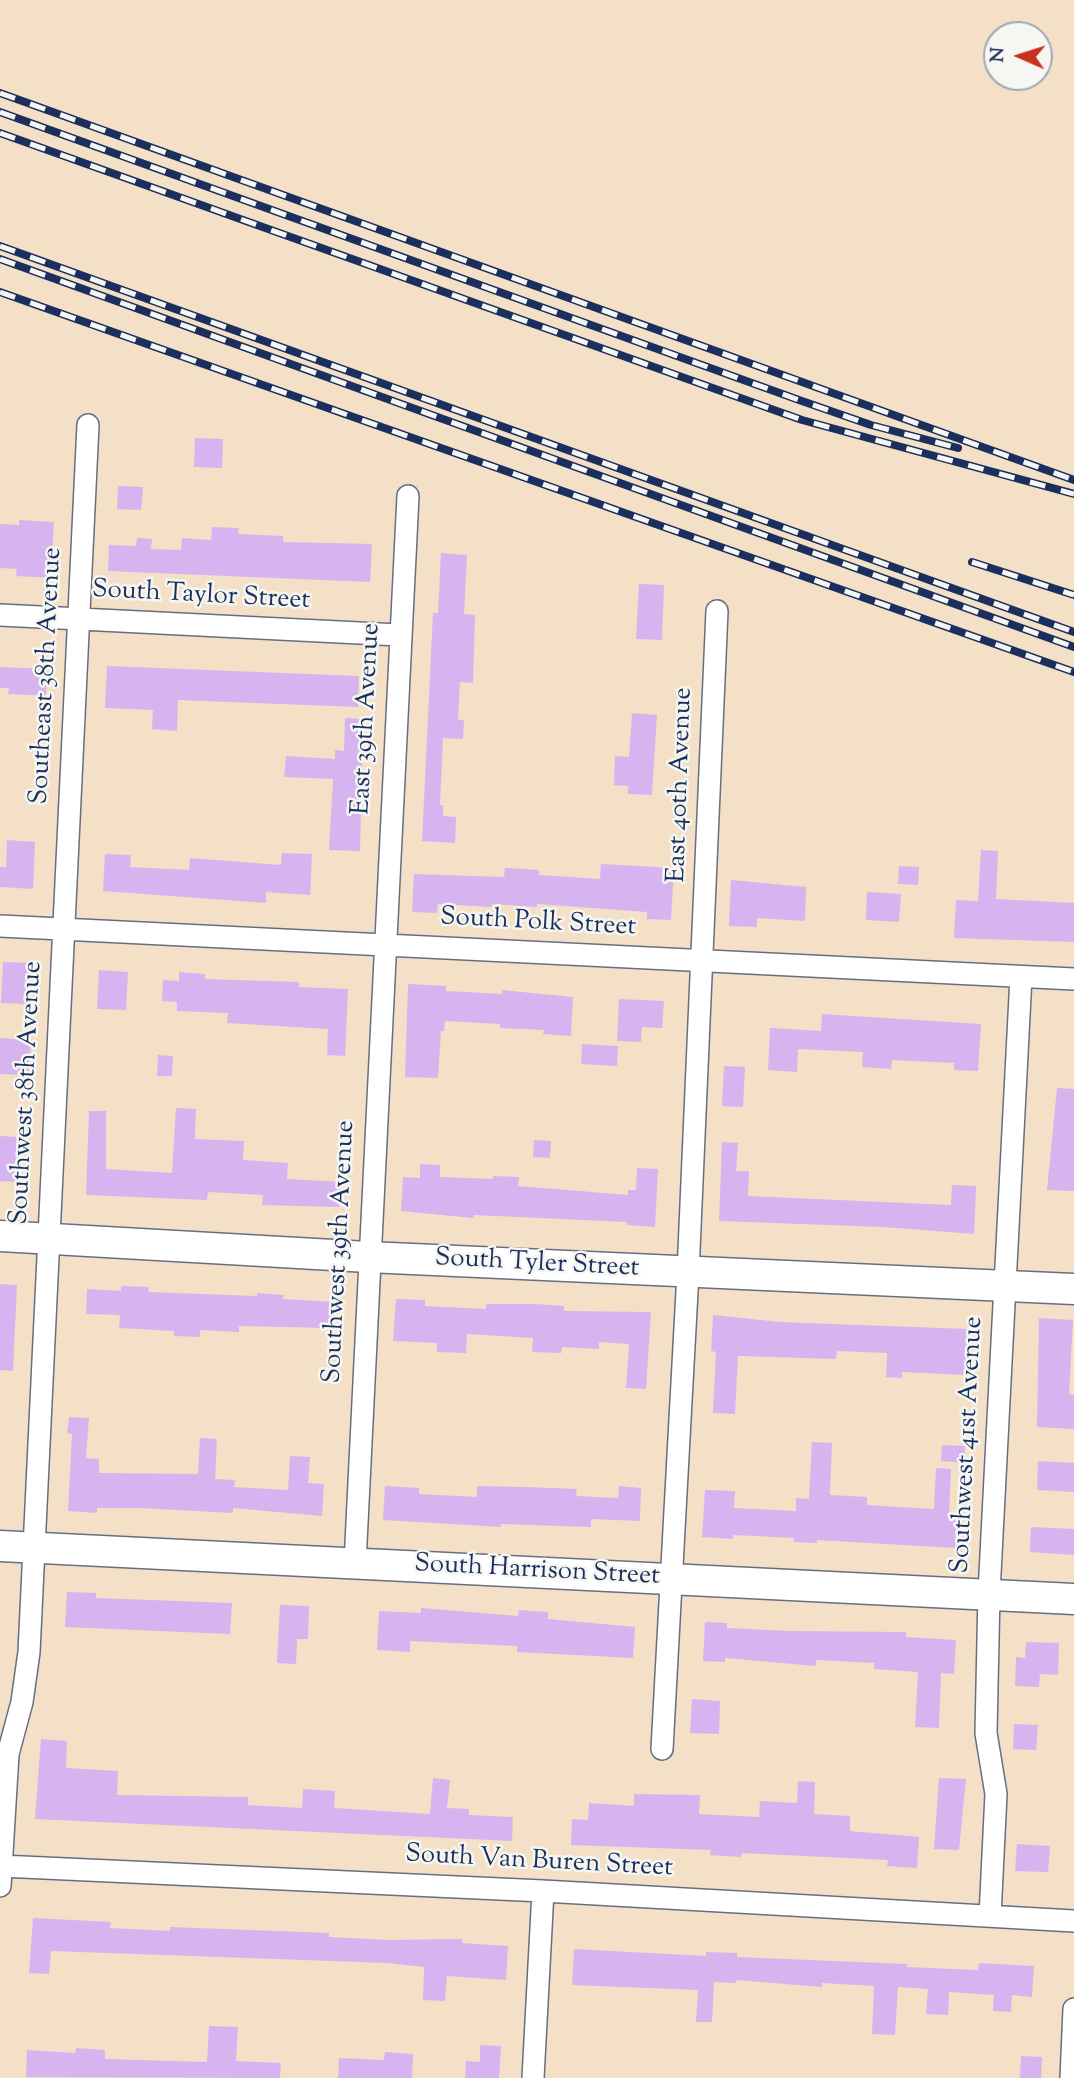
<!DOCTYPE html>
<style>
body{margin:0}
#map{position:relative;width:1074px;height:2078px;overflow:hidden;background:#f4e0c7;font-family:"Sorts Mill Goudy",serif}
canvas{display:block}
.north{position:absolute;left:983px;top:21px;width:70px;height:70px;box-sizing:border-box;background:#f6f6f2;border:2px solid #9ea6b7;border-radius:50%;rotate:273deg;font-size:19px;font-weight:700;line-height:28px;text-align:center;color:#1b2f5e}
.north::after{content:'';display:block;margin:auto;width:24px;height:32px;background:#c8321e;clip-path:polygon(50% 0,100% 100%,50% 72%,0 100%)}
</style>
<div id="map">
<canvas width="1074" height="2078"></canvas>
<div class="north">N</div>
</div>
<script>
const g = document.querySelector('canvas').getContext('2d');
g.lineJoin = 'round';
function paint(path, color) { g.fillStyle = color; g.fill(path, 'evenodd'); }
function stroke(path, color, width, dash) { g.strokeStyle = color; g.lineWidth = width; g.lineCap = dash ? 'butt' : 'round'; g.setLineDash(dash || []); g.stroke(path); }
function write(font, color, halo, rows, align = 'center') {
  g.font = font + ' "Sorts Mill Goudy",serif'; g.lineWidth = 5; g.setLineDash([]); g.textBaseline = 'middle'; g.strokeStyle = halo; g.fillStyle = color; for (const [text, x, y, turn = 0] of rows) {
    g.save(); g.translate(x, y); g.rotate((+turn || 0) * Math.PI / 180); g.textAlign = isNaN(turn) ? turn : align; if (halo) g.strokeText(text, 0, 0); g.fillText(text, 0, 0); g.restore();
  }
}
paint(new Path2D(`
 M195 438 223 439 222 468 194 467Z
 M118 486 143 487 141 510 117 509Z
 M19 520 54 522 51 578 16 576 17 569 0 568V524L19 525Z
 M212 527 239 528 238 534 283 536V542L372 544 370 582 108 571 109 545 136 546 137 538 152 539 151 549 181 550 182 538 211 540Z
 M441 553 467 555 464 614 475 615 473 683 460 682 458 720H464L463 739 443 738 440 805H443V816L456 817 455 843 422 841 433 613H438Z
 M639 584 664 585 662 640 636 639Z
 M107 666 359 676 358 707 178 700 177 731 152 729 153 710 105 708Z
 M0 667 47 669 46 696 8 694 9 688H0Z
 M632 713 657 715 652 795 628 794V786L614 785 615 756 629 757Z
 M345 718 363 719 360 851 329 850 333 779 284 777 286 756 335 759V750L344 751Z
 M7 840 35 842 33 889 0 887V867H6Z
 M981 850 998 851 996 899 1074 903V942L954 938 956 900 978 901Z
 M282 853 312 854 310 895 266 892V903L103 891 105 854 131 855 130 867 189 870 190 858 281 865Z
 M601 864 674 868 671 920 647 919V912L537 904V907L492 904V907L438 904 437 913 412 912 414 874 504 877 505 868 539 870V875L600 879Z
 M899 866 919 867 918 885 898 884Z
 M731 880 806 887 805 921 757 918V927L729 926Z
 M867 892 901 894 899 922 866 920Z
 M3 962 30 963 28 1004 1 1003Z
 M99 970 128 972 126 1010 97 1009Z
 M179 972 205 974V979L299 982V987L348 989 345 1056 327 1055 328 1029 227 1023 228 1013 177 1011V1002L162 1001 163 980 179 981Z
 M408 984 446 986V991L502 994V990L573 997 571 1036 543 1034 544 1030 500 1028V1024L445 1021 444 1031H441L438 1078 405 1077Z
 M619 999 664 1001 662 1028 642 1027 641 1042 617 1041Z
 M822 1014 981 1024 978 1071 954 1070V1063L892 1060 891 1069 862 1067 863 1052 798 1049 797 1072 768 1070 770 1028 821 1031Z
 M0 1038 31 1040 29 1075 0 1074Z
 M582 1044 618 1046 617 1066 581 1064Z
 M158 1055 173 1056 172 1076H157Z
 M724 1066 745 1067 743 1107 722 1106Z
 M1057 1088 1074 1089V1191L1047 1190Z
 M176 1108 196 1109 195 1139 244 1141 243 1160 288 1163 287 1179 341 1182 339 1207 262 1205 263 1195 208 1192 207 1200 86 1195 89 1111H106V1169L172 1173Z
 M0 1136 18 1137 16 1182 0 1181Z
 M534 1140 551 1141 550 1158 533 1157Z
 M722 1142 738 1143 736 1171H749L748 1196 951 1205 952 1185 976 1186 974 1234 883 1227 719 1221Z
 M420 1164 440 1165V1177L493 1179V1176L519 1177 518 1186 628 1195V1190H636L637 1168 658 1169 655 1227 627 1225V1222L474 1215 473 1218 401 1211 403 1177 420 1178Z
 M0 1284 17 1285 13 1371 0 1370Z
 M121 1286 149 1287 148 1292 257 1296V1293L284 1295 283 1299 333 1302 331 1328 239 1326V1332L200 1330V1337L174 1336V1331L119 1328 120 1315 86 1314 87 1289 121 1291Z
 M396 1299 425 1300V1306L486 1309V1304H535L564 1306V1311L651 1312 646 1389 626 1388 629 1344 599 1342V1349L562 1347 561 1353 532 1352 533 1338 467 1334 466 1353 437 1352V1343L393 1341Z
 M713 1315 780 1322 968 1329 965 1375 902 1372V1378L886 1377 887 1353 837 1351 836 1359 738 1356 735 1414 713 1413 716 1352 711 1351Z
 M1039 1318 1073 1320 1069 1394 1074 1395V1429L1037 1427Z
 M69 1417 89 1418 86 1458 99 1459V1473L198 1474 200 1438 217 1439 215 1479 235 1480 234 1487 288 1490 290 1456 310 1457 308 1483 324 1484 322 1516 233 1508V1513L139 1508H97V1513L68 1511 72 1434 67 1433Z
 M812 1442 832 1443 830 1495 867 1497V1505L934 1509 936 1468 951 1469 949 1513H957L955 1548 817 1540V1543L794 1542V1538L733 1535V1539L702 1537 705 1490 735 1491 734 1508 796 1511V1498L809 1499Z
 M942 1445 965 1446 964 1463 941 1461Z
 M1038 1461 1074 1463V1492L1037 1490Z
 M385 1486 419 1488V1494L477 1497V1486L526 1487 577 1489 576 1496 618 1498 619 1486 641 1488 640 1521 591 1519V1527L501 1524V1527L383 1520Z
 M1031 1527 1074 1529V1555L1030 1552Z
 M67 1592 96 1593V1598L232 1603 230 1634 65 1627Z
 M280 1605 309 1606 308 1639H297L296 1664 277 1663Z
 M421 1608 518 1616 519 1610 548 1612V1619L635 1627 633 1658 517 1652V1646L410 1641V1652L377 1650 379 1611 421 1613Z
 M705 1622 727 1623V1628L789 1631 906 1632V1637L956 1640 954 1674 941 1673 939 1728 915 1727 918 1672 874 1669V1663L816 1660V1666L725 1658V1662L703 1661Z
 M1026 1642 1059 1643 1058 1675 1040 1674 1039 1687 1015 1686 1016 1657 1025 1658Z
 M692 1699 720 1701 719 1734 690 1733Z
 M1014 1724 1038 1725 1036 1750 1013 1749Z
 M41 1739 67 1741 66 1768 118 1771 117 1795 248 1797V1805L302 1808 303 1789 335 1791 334 1808 430 1814 433 1778 450 1780 447 1808 469 1809V1815L513 1817 512 1841 35 1819Z
 M939 1778 966 1779 959 1850 934 1849Z
 M798 1781 815 1782 814 1814 850 1816V1831L919 1837 917 1868 887 1866 888 1860 742 1853 741 1857 710 1855 711 1850 571 1845 572 1819 588 1820 589 1803 634 1806V1794L700 1795 699 1814 759 1817 760 1801 797 1803Z
 M1017 1844 1050 1846 1048 1872 1015 1871Z
 M33 1918 111 1922 110 1928 170 1931V1927L329 1933V1937L388 1940 462 1939V1943L508 1946 506 1980 447 1976 445 2001 423 2000 424 1967 387 1963 51 1951 49 1974 29 1973Z
 M574 1949 706 1956V1952L737 1953V1957L907 1964V1967L978 1970 979 1963 1034 1966 1032 1997 1012 1995 1011 2012 993 2011 994 1995 949 1992 948 2015 926 2014 928 1989 898 1987 895 2035 872 2034 874 1986 822 1983V1987L736 1980V1983L714 1982 712 2022H696L698 1990 572 1985Z
 M209 2026 238 2027 236 2061 281 2063 280 2078 26 2077 27 2050 75 2053 76 2048 105 2050V2059L207 2062Z
 M480 2045 501 2046 499 2078H465L466 2061 480 2062Z
 M385 2052 413 2054 412 2078H338L339 2058 384 2060Z
 M1021 2056 1042 2057 1041 2078H1020Z`), '#d5b4ef');
const street = new Path2D(`
 M0 615 399 635
 M0 926 1074 979
 M355 1563 408 496
 M662 1749 688 1273 717 611
 M1 1866 543 1891 1074 1921
 M0 1886 8 1754 22 1702 29 1652 88 425
 M990 1916 996 1794 986 1733 989 1593 1021 977
 M533 2078 543 1891
 M1071 2078 1074 2009`);
const secondary = new Path2D(`
 M0 1236 368 1257 1074 1289
 M0 1546 1074 1599`);
stroke(street, '#676d83', 24);
stroke(secondary, '#676d83', 33);
stroke(street, '#fff', 21);
stroke(secondary, '#fff', 30);
const rail = new Path2D(`
 M0 93 1074 480
 M0 112 799 400 871 425 958 448
 M0 133 802 420 1074 494
 M0 246 1074 632
 M0 259 1074 647
 M0 292 1074 672
 M972 562 1074 595`);
stroke(rail, '#1b2f5e', 8);
stroke(rail, '#f6f6f2', 5, [16]);
write('26px', '#1b2f5e', '#f6f6f2', [
 ["South Taylor Street",201,597,3],
 ["Southeast 38th Avenue",48,676,-87],
 ["East 39th Avenue",368,719,-87],
 ["East 40th Avenue",682,785,-88],
 ["South Polk Street",538,924,3],
 ["Southwest 38th Avenue",28,1093,-87],
 ["Southwest 39th Avenue",341,1252,-87],
 ["South Tyler Street",537,1265,3],
 ["Southwest 41st Avenue",969,1445,-87],
 ["South Harrison Street",537,1572,3],
 ["South Van Buren Street",539,1863,3]
]);
</script>
